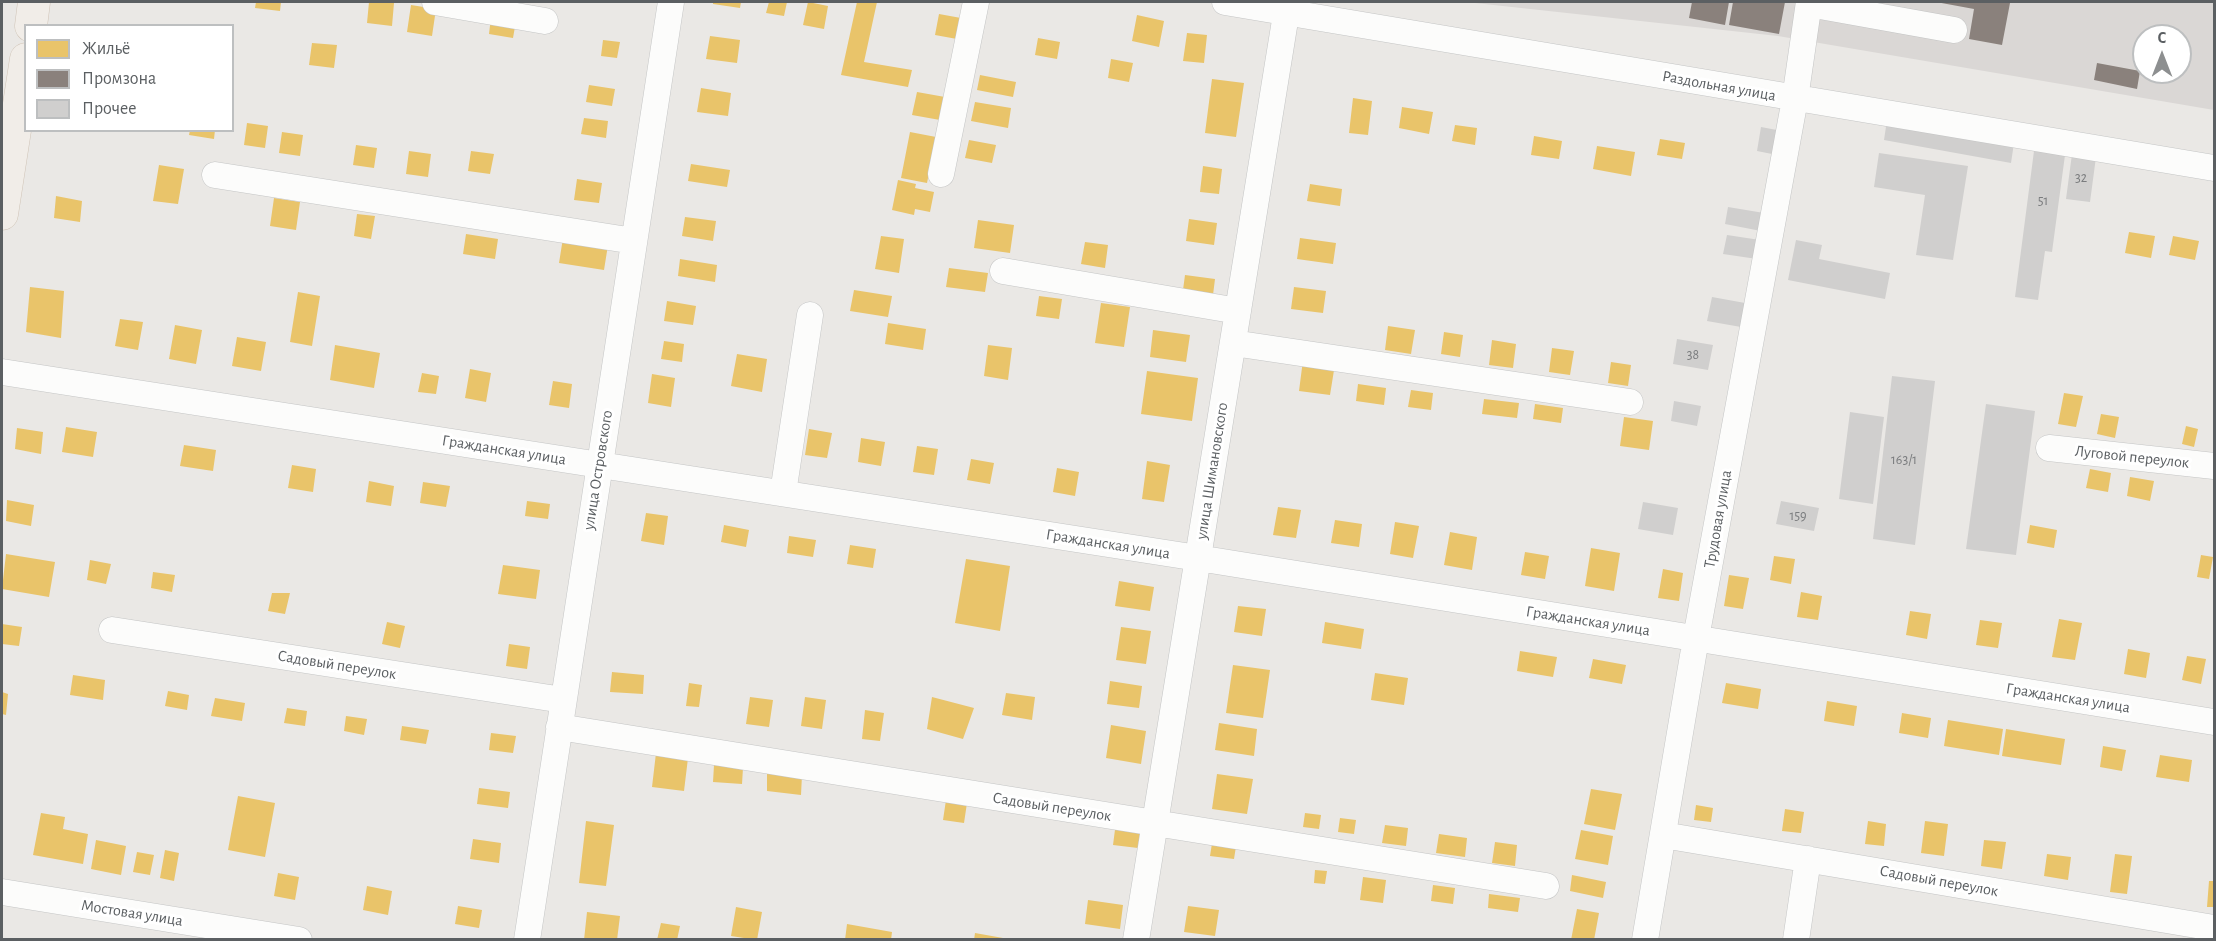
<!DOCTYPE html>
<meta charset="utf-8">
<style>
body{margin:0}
#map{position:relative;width:2216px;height:941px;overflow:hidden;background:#eae8e5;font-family:"Alegreya Sans",sans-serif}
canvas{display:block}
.frame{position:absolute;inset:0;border:3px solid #5b5f62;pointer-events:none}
.legend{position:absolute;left:24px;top:24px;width:210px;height:108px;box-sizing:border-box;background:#fff;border:2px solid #bdbfc0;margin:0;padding:8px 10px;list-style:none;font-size:18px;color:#5b5f62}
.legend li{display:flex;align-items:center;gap:12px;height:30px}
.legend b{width:30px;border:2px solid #bdbfc0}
.north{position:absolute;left:2132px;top:24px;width:60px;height:60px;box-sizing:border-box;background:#fff;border:2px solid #bdbfc0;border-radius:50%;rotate:0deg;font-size:16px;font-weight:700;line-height:24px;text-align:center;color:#5b5f62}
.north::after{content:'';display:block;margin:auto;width:21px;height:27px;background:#8d8f90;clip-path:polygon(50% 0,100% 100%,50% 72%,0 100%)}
</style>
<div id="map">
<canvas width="2216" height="941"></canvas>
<div class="frame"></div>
<ul class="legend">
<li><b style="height:16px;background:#e9c46a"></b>Жильё</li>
<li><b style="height:16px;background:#8a817c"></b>Промзона</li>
<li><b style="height:16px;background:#d0cfce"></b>Прочее</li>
</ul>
<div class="north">С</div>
</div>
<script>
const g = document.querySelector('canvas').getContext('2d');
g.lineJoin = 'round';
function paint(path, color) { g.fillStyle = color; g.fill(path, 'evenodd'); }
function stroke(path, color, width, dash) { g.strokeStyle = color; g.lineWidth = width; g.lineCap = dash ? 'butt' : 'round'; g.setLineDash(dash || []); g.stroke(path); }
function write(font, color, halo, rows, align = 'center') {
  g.font = font + ' "Alegreya Sans",sans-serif'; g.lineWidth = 6; g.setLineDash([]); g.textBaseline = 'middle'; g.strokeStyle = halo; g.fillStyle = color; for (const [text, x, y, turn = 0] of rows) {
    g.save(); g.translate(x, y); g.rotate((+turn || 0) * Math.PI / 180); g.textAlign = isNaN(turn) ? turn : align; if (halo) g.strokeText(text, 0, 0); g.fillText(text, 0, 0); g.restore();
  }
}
paint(new Path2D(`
 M1466 2H2214V110L1778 36ZM2144 36H2180V72H2144Z`), '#dad7d5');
paint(new Path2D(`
 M256 2H281L280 11 255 8Z
 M369 2 394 3 392 26 367 23Z
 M713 2H741L740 8 713 4Z
 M769 2H787L784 16 766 13Z
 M808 2 828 6 824 29 803 25Z
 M857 2H877L864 62 912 70 908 87 841 75Z
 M411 5 436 9 432 36 407 32Z
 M939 14 961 18 957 39 935 35Z
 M1137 15 1164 21 1159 47 1132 41Z
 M491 17 516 21 513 38 489 34Z
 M1187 33 1207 35 1204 63 1183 61Z
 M710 36 740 40 737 63 706 59Z
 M1038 38 1060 42 1057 59 1035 55Z
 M603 40 620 42 617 58 601 56Z
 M312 43 337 45 334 68 309 65Z
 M1111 59 1133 63 1129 82 1108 78Z
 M980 75 1016 82 1013 97 977 90Z
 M1212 79 1244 83 1236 137 1205 133Z
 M589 85 615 89 612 106 586 102Z
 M701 88 731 93 728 116 697 112Z
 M917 92 945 97 940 120 912 115Z
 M1353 98 1372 101 1368 135 1349 133Z
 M975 102 1011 108 1008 128 971 121Z
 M1402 107 1433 112 1429 134 1399 128Z
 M584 118 608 121 606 138 581 134Z
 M247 123 268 126 265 148 244 145Z
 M1455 125 1477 128 1475 145 1452 141Z
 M190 130H215L214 139 189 135Z
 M282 132 303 135 300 156 279 153Z
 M910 132 936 137 927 183 901 178Z
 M1534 136 1562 141 1559 159 1531 155Z
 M1660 139 1685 143 1682 159 1657 155Z
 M969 140 996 145 992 163 965 158Z
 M356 145 377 148 374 168 353 165Z
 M1597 146 1635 152 1631 176 1593 169Z
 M409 151 431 154 428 177 406 174Z
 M471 151 494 154 490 174 468 171Z
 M691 164 730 170 727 187 688 181Z
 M159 165 184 169 178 204 153 201Z
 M1203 166 1222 169 1219 194 1200 192Z
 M577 179 602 183 599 203 574 200Z
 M898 180 916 184 915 188 934 192 930 212 915 209 914 215 892 210Z
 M1310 184 1342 189 1340 206 1307 201Z
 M56 196 82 201 80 222 54 218Z
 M274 198 300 202 296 230 270 226Z
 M357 214 375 216 371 239 354 236Z
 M685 217 716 221 713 241 682 236Z
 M1189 219 1217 223 1214 245 1186 241Z
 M978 220 1014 225 1010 253 974 248Z
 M2129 232 2155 236 2151 258 2125 253Z
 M466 234 498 239 495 259 463 254Z
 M881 236 904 239 899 273 875 269Z
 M2173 236 2199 241 2195 260 2169 255Z
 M563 238 608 245 604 270 559 263Z
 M1300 238 1336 243 1333 264 1297 259Z
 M1085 242 1108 245 1105 268 1081 264Z
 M680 259 717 265 715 282 678 276Z
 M949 268 988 273 985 292 946 287Z
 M1185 275 1215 279 1213 295 1183 290Z
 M30 287 64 291 61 338 26 332Z
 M1294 287 1326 291 1323 313 1291 309Z
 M854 290 892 296 888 317 850 311Z
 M298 292 320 296 312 346 290 342Z
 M1039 296 1062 299 1059 319 1036 316Z
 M667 301 696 306 693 325 664 321Z
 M1101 303 1130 307 1124 347 1095 343Z
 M120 319 143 322 138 350 115 346Z
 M888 323 926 329 923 350 885 344Z
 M175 325 202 330 196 364 169 359Z
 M1388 326 1415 330 1411 354 1385 350Z
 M1153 330 1190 335 1186 362 1150 357Z
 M1444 332 1463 335 1460 357 1441 354Z
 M237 337 266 342 261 371 232 366Z
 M1492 340 1516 344 1513 368 1489 365Z
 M664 341 684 344 682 362 661 359Z
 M335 345 380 353 374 388 330 380Z
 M988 345 1012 348 1008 380 984 376Z
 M1552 348 1574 351 1570 375 1549 372Z
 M737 354 767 359 762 392 731 386Z
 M1303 360 1335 364 1330 395 1299 391Z
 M1611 362 1631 365 1628 386 1608 383Z
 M470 369 491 373 486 402 465 398Z
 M1147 371 1198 378 1192 421 1141 414Z
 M422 373 439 376 436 394 418 392Z
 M652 374 675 378 671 407 648 403Z
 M553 381 572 384 569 408 549 405Z
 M1358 384 1386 388 1384 405 1356 401Z
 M1411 390 1433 393 1431 410 1408 407Z
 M2064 393 2083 396 2076 427 2058 424Z
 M1484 399 1519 403 1517 418 1482 414Z
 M1535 404 1563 408 1561 423 1533 419Z
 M2101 414 2119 417 2115 438 2097 434Z
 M1624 417 1653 421 1649 450 1620 446Z
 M2186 426 2198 429 2194 447 2182 444Z
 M66 427 97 432 93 457 62 452Z
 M17 428 43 432 41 454 15 449Z
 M809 429 832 433 827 458 805 455Z
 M861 438 885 442 881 466 858 462Z
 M184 445 216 450 213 471 180 466Z
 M917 446 938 449 934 475 913 472Z
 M971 459 994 463 990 484 967 480Z
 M1147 461 1170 465 1164 502 1142 499Z
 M292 465 316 469 313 492 288 488Z
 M1057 468 1079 472 1075 496 1053 492Z
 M2090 469 2111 473 2108 492 2086 488Z
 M2130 477 2154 481 2150 501 2127 496Z
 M369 481 394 486 391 506 366 502Z
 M423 482 450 486 446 507 420 503Z
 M7 500 34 505 31 526 6 521Z
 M527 501 550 504 548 519 525 516Z
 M1278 507 1301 510 1296 538 1273 535Z
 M646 513 668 516 664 545 641 541Z
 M1335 520 1362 524 1359 547 1331 543Z
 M1395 522 1419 526 1413 558 1390 554Z
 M724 525 749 530 746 547 721 542Z
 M2030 525 2057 530 2054 548 2027 543Z
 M1450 532 1477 537 1472 570 1444 565Z
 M789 536 816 540 813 557 787 553Z
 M850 545 876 549 873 568 847 564Z
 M1591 548 1620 553 1614 591 1585 586Z
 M1525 552 1549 556 1545 579 1521 575Z
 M6 554 55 562 49 597 2 589Z
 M2201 555 2213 557 2209 579 2197 577Z
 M1774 556 1795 559 1791 584 1770 580Z
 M966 559 1010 566 1000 631 955 623Z
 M90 560 111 564 106 584 87 580Z
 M503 565 540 570 536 599 498 594Z
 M1663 569 1683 573 1679 601 1658 598Z
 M153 572 175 575 172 592 151 588Z
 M1729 575 1749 578 1743 609 1724 606Z
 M1119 581 1154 587 1150 611 1115 606Z
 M1801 592 1822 596 1818 620 1797 617Z
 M272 593H290L285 614 268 611Z
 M1238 606 1266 609 1262 636 1234 632Z
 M1910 611 1931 614 1927 639 1906 635Z
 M2059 619 2082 623 2075 660 2052 657Z
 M1980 620 2002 623 1998 648 1976 645Z
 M387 622 405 626 400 648 382 644Z
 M1325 622 1364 629 1361 649 1322 643Z
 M2 624 22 627 19 646 2 644Z
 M1121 627 1151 631 1146 664 1116 660Z
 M509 644 530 647 527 669 506 666Z
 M2128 649 2150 653 2146 678 2124 674Z
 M1520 651 1557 657 1553 677 1517 671Z
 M2187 656 2206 659 2201 684 2182 680Z
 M1593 659 1626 665 1622 684 1589 678Z
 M1233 665 1270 670 1263 718 1226 713Z
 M612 672 644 675 643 694 610 692Z
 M1375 673 1408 678 1404 705 1371 700Z
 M73 675 105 680 103 700 70 695Z
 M1110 681 1142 686 1139 708 1107 704Z
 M689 683 702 685 699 707 686 706Z
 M1726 683 1761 689 1758 709 1722 703Z
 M168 691 189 695 187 710 165 706Z
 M2 692 8 694 6 715 2 714Z
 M1006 693 1035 697 1032 720 1002 715Z
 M750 697 773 700 769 727 746 724Z
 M805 697 826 700 822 729 801 726Z
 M932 697 974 708 963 739 927 729Z
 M215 698 245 703 242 721 211 716Z
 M1827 701 1857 706 1854 726 1824 721Z
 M287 708 307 711 305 726 284 723Z
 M865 710 884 713 880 741 862 739Z
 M1902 713 1931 718 1928 738 1899 733Z
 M346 716 367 719 364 735 344 731Z
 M1948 720 2003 729 1999 755 1944 746Z
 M1219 723 1257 729 1254 756 1215 750Z
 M1111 725 1146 731 1141 764 1106 758Z
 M402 726 429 730 426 744 400 740Z
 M2006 729 2065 739 2061 765 2002 756Z
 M491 733 516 736 513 753 489 750Z
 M2103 746 2126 750 2122 771 2100 767Z
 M656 753 688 758 684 791 652 787Z
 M2160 755 2192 760 2189 782 2156 777Z
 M714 765 743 768 742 784 713 782Z
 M767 770 802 775 801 795 767 791Z
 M1217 774 1253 779 1247 814 1212 809Z
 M479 788 510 792 508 808 477 804Z
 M1591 789 1622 794 1615 830 1584 824Z
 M238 796 275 803 265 857 228 850Z
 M946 800 967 803 964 823 943 820Z
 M1696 805 1713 808 1711 822 1694 820Z
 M1785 809 1804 812 1801 833 1782 831Z
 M41 813 65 817 63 829 88 834 83 864 33 855Z
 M1305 813 1321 815 1319 829 1303 827Z
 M1340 818 1356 820 1354 834 1338 832Z
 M586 821 614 825 606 886 579 883Z
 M1868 821 1886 824 1884 846 1865 844Z
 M1925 821 1948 824 1944 856 1921 853Z
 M1116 822 1141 826 1138 848 1113 845Z
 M1385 825 1408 828 1406 846 1382 843Z
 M1581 830 1613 836 1608 865 1575 859Z
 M1439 834 1467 838 1465 857 1436 853Z
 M1213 837 1237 840 1234 859 1210 856Z
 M473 839 501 843 499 863 470 859Z
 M96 840 126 846 121 875 91 869Z
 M1984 840 2006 842 2002 869 1981 866Z
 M1495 842 1517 845 1515 866 1492 863Z
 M165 850 179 853 174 881 160 878Z
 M137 852 154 855 150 875 133 872Z
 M2047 854 2071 857 2068 880 2044 876Z
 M2115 854 2132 856 2127 894 2110 892Z
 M1315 870 1327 871 1325 884 1314 883Z
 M278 873 299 877 295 900 274 896Z
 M1572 875 1606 882 1603 898 1570 891Z
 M1363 877 1386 880 1383 903 1360 900Z
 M2209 881H2214V907H2207Z
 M1433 885 1455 888 1453 904 1431 901Z
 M367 886 392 891 388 915 363 910Z
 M1489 894 1520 898 1518 912 1488 908Z
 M1088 900 1123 905 1120 929 1085 924Z
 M458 906 482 910 479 928 455 924Z
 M1188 906 1219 910 1215 936 1184 932Z
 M736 907 762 912 757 940 731 936Z
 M1577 909 1599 913 1594 940H1571Z
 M587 912 620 916 617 940H584Z
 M661 923 680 926 677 940H657Z
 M847 924 892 932 891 940H845Z
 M975 933 1003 938V940H974Z`), '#e9c46a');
paint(new Path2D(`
 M1692 2H1729L1725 25 1689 18Z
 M1733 2H1785L1779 34 1729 25Z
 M1936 2 2010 3 2002 45 1969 39 1974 9Z
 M2097 63 2140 71 2137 89 2094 80Z`), '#8a817c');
paint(new Path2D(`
 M1887 120 2014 143 2011 163 1884 140Z
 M1761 127 1782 131 1777 155 1757 151Z
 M2034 151 2065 155 2052 252 2045 251 2038 300 2015 297Z
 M1879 153 1968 166 1953 260 1916 255 1925 195 1874 187Z
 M2072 154 2096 157 2090 202 2066 199Z
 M1728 207 1764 213 1761 231 1725 224Z
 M1727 235 1760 240 1757 259 1723 254Z
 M1796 240 1822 245 1819 259 1890 273 1885 299 1788 280Z
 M1712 297 1745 303 1741 327 1707 321Z
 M1677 339 1713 345 1708 370 1673 364Z
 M1892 376 1935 381 1915 545 1873 539Z
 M1674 401 1701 406 1697 426 1671 421Z
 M1986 404 2035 411 2016 555 1966 549Z
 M1850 412 1884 417 1873 504 1839 499Z
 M1781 501 1819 508 1814 531 1776 524Z
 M1643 502 1678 508 1673 535 1638 529Z`), '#d0cfce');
const minor = new Path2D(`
 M435 2 545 21
 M1225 2 2214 168
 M1809 4 1954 30
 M941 174 976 2
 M215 175 634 241
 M1003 271 1238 311
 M1233 343 1630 402
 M2 372 1198 558 2214 722
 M2049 448 2214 466
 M783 493 810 315
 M112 630 563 700
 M559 727 1546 886
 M1663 835 2214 928
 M2 892 299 940
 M527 940 671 2
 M1136 940 1288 2
 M1645 940 1696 638 1795 99 1809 2
 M1796 940 1808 859`);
const major = new Path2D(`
 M31 26 34 2
 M2 214 26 59`);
stroke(minor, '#c4c5c5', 27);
stroke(major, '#cfc3b6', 33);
stroke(minor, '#fcfcfb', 26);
stroke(major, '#f1ede8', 32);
write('14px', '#7a7c7e', null, [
 ["32",2081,178],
 ["51",2043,201],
 ["38",1693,355],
 ["163/1",1904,460],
 ["159",1798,516]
]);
write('16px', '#5b5f62', '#fff', [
 ["Раздольная улица",1719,86,10],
 ["Гражданская улица",504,450,9],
 ["Луговой переулок",2132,457,6],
 ["улица Островского",598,470,-81],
 ["улица Шимановского",1212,471,-81],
 ["Трудовая улица",1718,519,-80],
 ["Гражданская улица",1108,544,9],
 ["Гражданская улица",1588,621,9],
 ["Садовый переулок",337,665,9],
 ["Гражданская улица",2068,698,9],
 ["Садовый переулок",1052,807,9],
 ["Садовый переулок",1939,881,10],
 ["Мостовая улица",132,913,9]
]);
</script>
